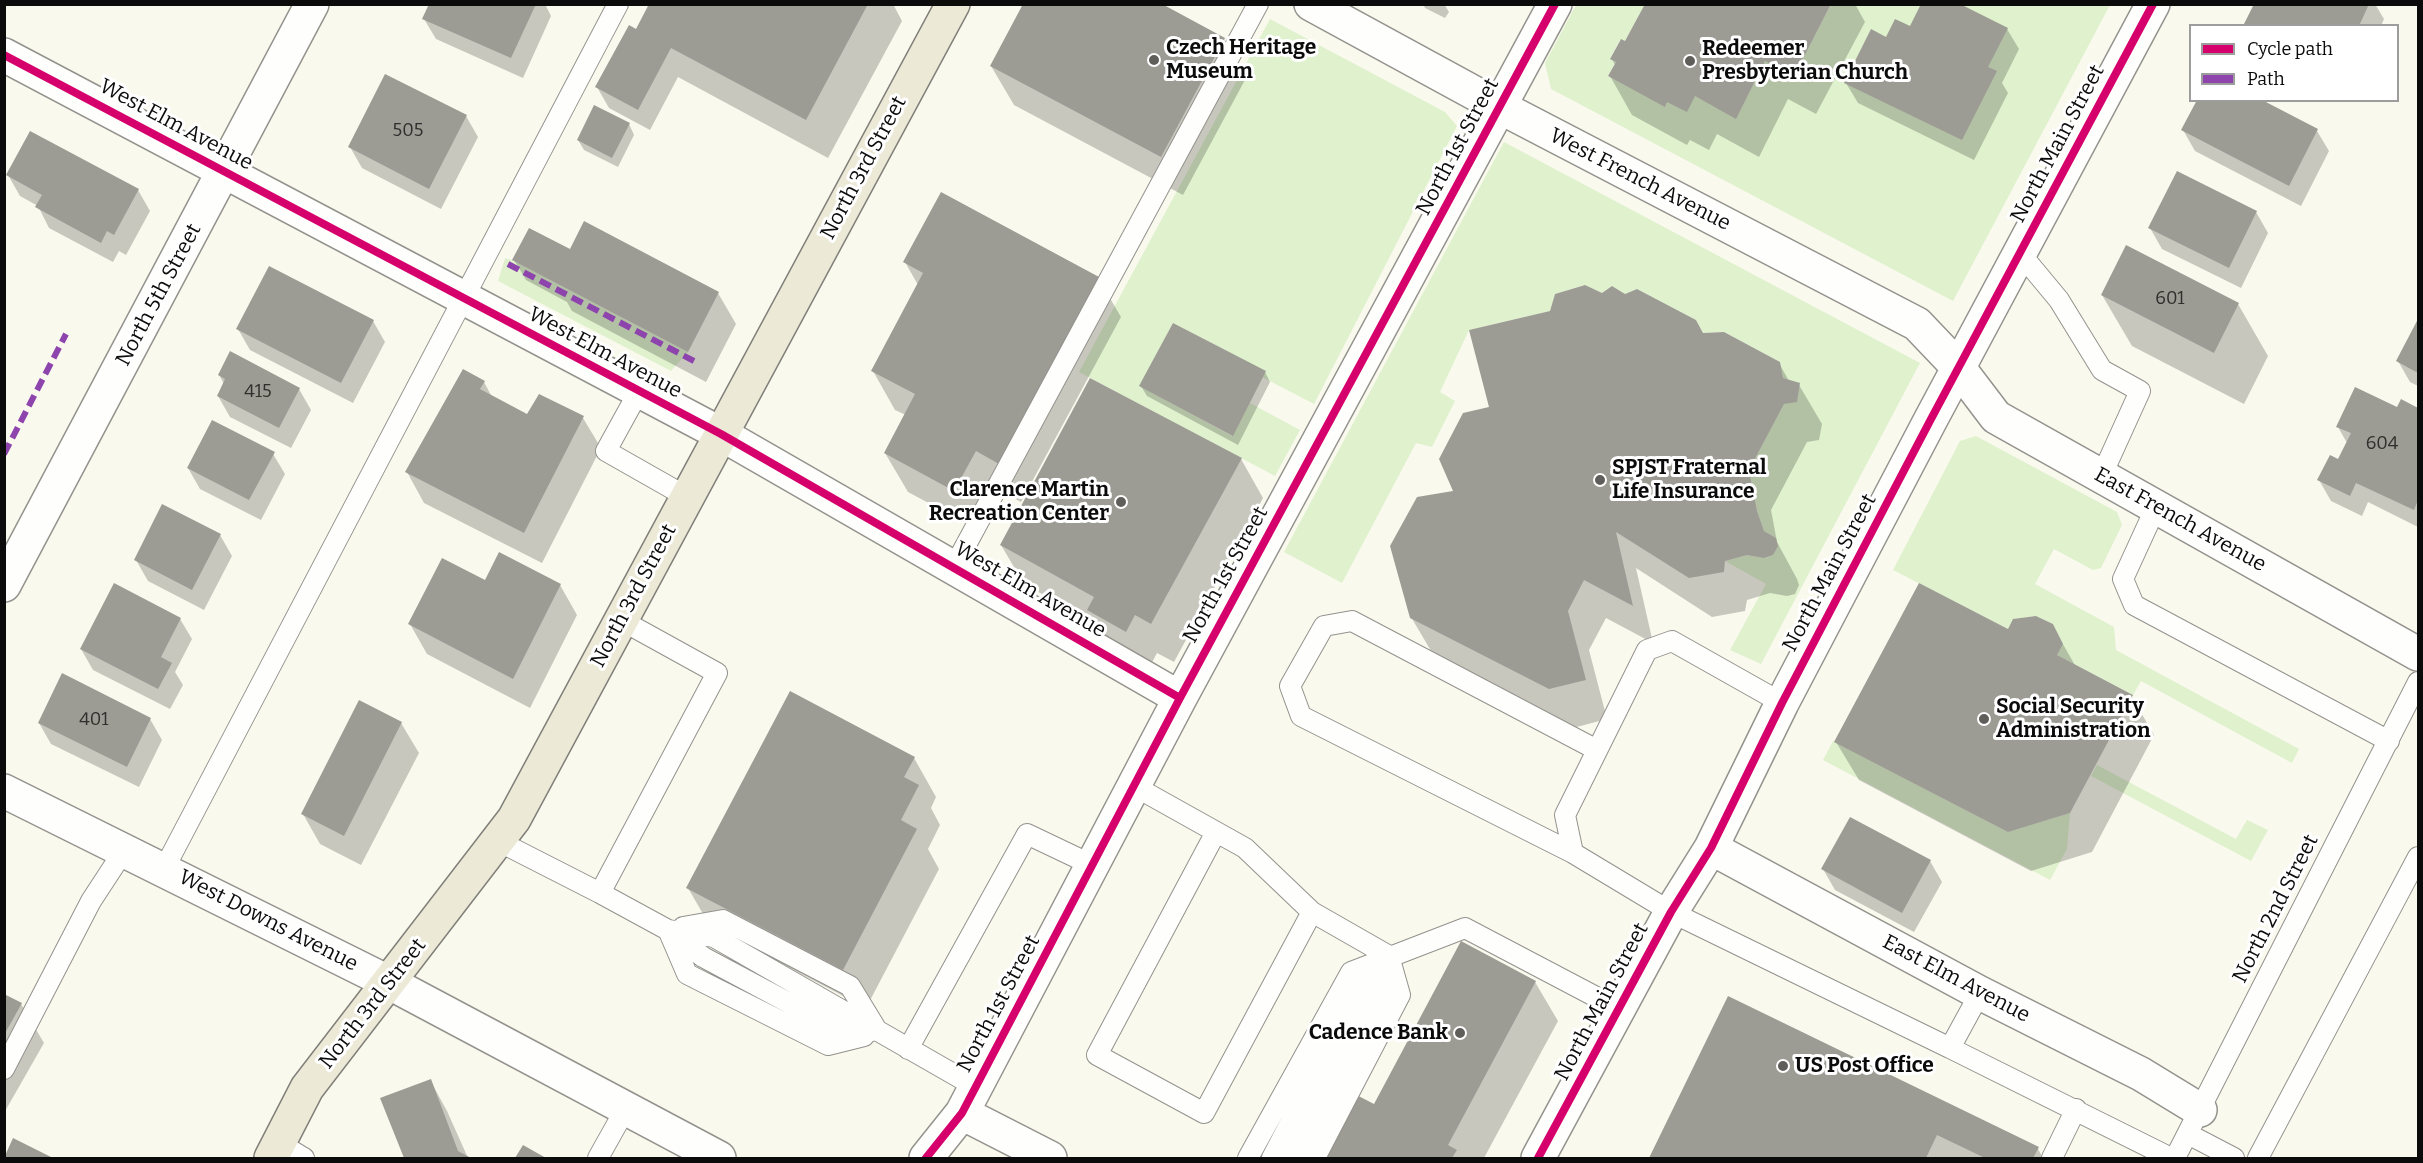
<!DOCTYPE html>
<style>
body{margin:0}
#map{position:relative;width:2423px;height:1163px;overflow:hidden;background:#faf9ee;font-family:Bitter,serif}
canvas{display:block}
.frame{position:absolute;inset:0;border:6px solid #0b0b0b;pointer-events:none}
.legend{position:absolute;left:2189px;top:24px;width:210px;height:78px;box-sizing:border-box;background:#fff;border:2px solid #9d9d9d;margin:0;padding:8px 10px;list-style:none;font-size:18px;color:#0b0b0b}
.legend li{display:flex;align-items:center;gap:12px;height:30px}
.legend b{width:30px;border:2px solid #9d9d9d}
</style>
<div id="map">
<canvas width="2423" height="1163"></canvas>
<div class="frame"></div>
<ul class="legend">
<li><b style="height:8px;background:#d6006c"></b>Cycle path</li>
<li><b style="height:8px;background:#8e44ad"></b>Path</li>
</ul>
</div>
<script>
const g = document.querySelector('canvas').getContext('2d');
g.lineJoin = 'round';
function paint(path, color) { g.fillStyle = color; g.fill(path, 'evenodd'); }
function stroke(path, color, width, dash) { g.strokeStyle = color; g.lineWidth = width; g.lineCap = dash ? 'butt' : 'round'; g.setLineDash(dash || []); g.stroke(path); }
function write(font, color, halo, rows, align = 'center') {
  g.font = font + ' Bitter,serif'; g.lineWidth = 6; g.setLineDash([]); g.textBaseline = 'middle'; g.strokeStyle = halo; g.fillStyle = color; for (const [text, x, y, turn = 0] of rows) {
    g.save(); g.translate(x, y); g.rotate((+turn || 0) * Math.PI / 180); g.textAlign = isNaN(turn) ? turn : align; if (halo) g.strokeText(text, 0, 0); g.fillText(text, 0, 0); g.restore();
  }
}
paint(new Path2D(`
 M1576 5H1645L1625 41 1620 40 1610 58 1616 62 1608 76 1665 106 1667 102 1695 96 1736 118 1765 61 1794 75 1831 5H2110L1953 301 1551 89 1545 63Z
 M1270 19 1445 112 1457 126 1314 404 1262 377 1265 371 1173 323 1140 386 1232 436 1250 403 1300 430 1275 476 1079 372Z
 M1504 142 1920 363 1761 664 1730 650 1766 584 1725 561 1747 555 1765 558 1773 555 1776 538 1764 531 1757 511 1749 470 1784 404 1797 401 1800 384 1783 378 1780 362 1724 332 1703 333 1696 320 1637 289 1625 294 1612 286 1602 293 1584 285 1555 294 1550 311 1469 330 1440 392 1455 401 1432 447 1416 443 1342 583 1284 552Z
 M505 258 512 260 688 352 671 371 498 281Z
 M1976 436 2117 512 2122 525 2101 568 2093 570 2054 549 2035 584 2114 627 2116 650 2299 749 2292 763 2141 681 2133 695 2057 655 2063 644 2053 624 2036 616 2014 619 2008 629 1893 570 1960 441Z
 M1833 741 2008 832 2070 813 2067 849 2050 880 1823 760Z
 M2097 765 2236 839 2247 820 2268 830 2251 861 2091 776Z`), '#dff1cd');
paint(new Path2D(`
 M430 4H545L551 16 523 78 436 39 424 19Z
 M650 4H893L902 21 828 158 678 77 650 130 609 108 597 87 636 31Z
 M1423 4H1444L1449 12 1445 18 1425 8Z
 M1646 4H1855L1865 22 1816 114 1788 99 1759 157 1717 134 1709 150 1690 140 1687 145 1632 115 1610 76 1615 65 1612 59 1625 43Z
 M2255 4H2375L2384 19 2381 26H2245Z
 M1911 28 2007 29 2019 49 2002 83 2008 93 1974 160 1858 103 1846 83 1887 39Z
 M1224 39 1246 78 1183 195 1014 105 991 66Z
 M386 76 466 116 478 137 441 209 362 168 350 147Z
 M2259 100 2317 131 2329 151 2301 206 2195 151 2183 130Z
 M629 124 634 135 618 167 584 150 578 140Z
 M8 175 138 190 150 211 126 255 119 251 113 262 49 228 38 206 20 196Z
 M2256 212 2268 233 2241 288 2162 249 2150 228Z
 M585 223 718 293 736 324 706 382 572 311 567 302 526 280 514 260 570 251Z
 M905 262 1098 278 1121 317 1021 502 998 489 977 529 908 492 885 453 906 415 895 410 873 371 918 285Z
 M2102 295 2238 304 2268 356 2244 404 2132 346Z
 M373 321 385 342 353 403 250 350 238 329Z
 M2418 322V386L2410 382 2398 361Z
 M1703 335 1779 363 1789 381 1799 385 1822 424 1819 440 1807 442 1771 510 1777 542 1797 579 1799 585 1795 594 1787 596 1770 593 1747 600 1745 611 1712 617 1636 568 1653 643 1606 618 1589 650 1607 719 1573 728 1434 656 1411 617 1455 492 1491 408Z
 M1265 372 1270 382 1238 445 1147 396 1141 386Z
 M219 375 299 389 311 410 291 448 230 417 218 396 224 384Z
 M484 382 492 397 528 416 583 418 601 448 542 563 424 503 407 472Z
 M2402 401 2418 409V527L2368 502 2362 516 2331 501 2319 480 2339 461 2347 443 2338 427 2398 409Z
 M273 454 285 474 261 520 200 489 188 468Z
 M1241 459 1263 498 1174 662 1157 653 1148 670 1111 649 1096 624 1024 584 1001 545Z
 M220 535 232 556 204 610 148 581 136 560Z
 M486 582 560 585 577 615 530 708 427 654 410 624Z
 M180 619 192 639 175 672 183 685 170 709 93 670 81 649Z
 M2052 625 2076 667 2132 697 2154 735 2092 852 2031 871 1859 780 1836 742 2008 631Z
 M150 719 162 740 139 787 51 744 39 723Z
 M401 723 419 753 361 865 320 844 303 814Z
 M914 758 936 797 931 808 940 825 928 849 939 869 866 1008 710 926 688 888Z
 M1930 861 1942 882 1914 932 1835 890 1823 869Z
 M1535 982 1558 1021 1484 1158H1261L1253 1144 1375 1106Z
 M4 996 21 1004 44 1043 4 1113Z
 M1729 998 2038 1149 2043 1158H1650Z
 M430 1080 447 1111 468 1158H405L382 1099Z
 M14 1140 50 1158H5Z`), '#0003');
paint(new Path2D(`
 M429 4H536L511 58 422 19Z
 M649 4H868L806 120 671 48 638 110 595 87 629 25 636 29Z
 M1023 4H1162L1225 38 1161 157 990 66Z
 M1645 4H1831L1794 76 1765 61 1736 119 1695 96 1687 112 1667 102 1665 107 1608 76 1616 62 1610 59 1621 39 1625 41Z
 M1921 4H1960L2008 28 1988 67 1997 71 1962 140 1844 83 1871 29 1886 37 1895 19 1910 26Z
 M2254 4H2369L2359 26H2243Z
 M385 74 467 115 429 189 348 147Z
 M2197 100H2262L2318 129 2289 186 2181 130Z
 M594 105 630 123 612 158 577 140Z
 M30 131 139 189 114 235 107 231 101 243 35 207 42 195 6 175Z
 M2177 171 2257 211 2229 268 2148 228Z
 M941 192 1099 277 999 464 976 451 954 491 884 453 915 394 871 371 923 273 903 262Z
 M584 221 719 292 688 352 512 260 529 228 570 249Z
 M2126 245 2239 303 2214 353 2101 295Z
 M269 266 374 320 341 383 236 329Z
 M1585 285 1602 293 1612 286 1625 294 1637 289 1696 320 1703 333 1724 332 1780 362 1783 378 1800 383 1797 402 1784 404 1749 470 1757 511 1764 531 1776 538 1778 546 1773 555 1764 558 1747 555 1725 561 1724 572 1689 578 1616 532 1633 606 1584 580 1568 611 1586 680 1549 689 1410 618 1390 546 1417 497 1453 491 1439 459 1463 413 1489 407 1469 330 1550 311 1555 294Z
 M2418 319V373L2396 361Z
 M1173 323 1266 371 1233 436 1139 386Z
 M230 351 300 388 279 428 217 396 225 379 218 375Z
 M463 369 485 381 480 389 527 414 539 394 584 416 524 533 405 472Z
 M1090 378 1242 458 1151 624 1135 615 1126 632 1087 610 1094 597 1000 545Z
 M2355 387 2397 407 2401 399 2418 408V500L2414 510 2356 483 2350 496 2317 480 2330 455 2338 459 2351 433 2336 427Z
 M212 420 275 452 249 500 187 468Z
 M162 504 221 534 192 590 134 560Z
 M499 552 561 584 513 679 408 624 442 558 485 580Z
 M114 583 181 618 161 657 172 663 158 689 80 649Z
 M1919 583 2008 629 2013 619 2036 616 2053 624 2063 644 2057 655 2133 695 2070 813 2008 832 1834 742Z
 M62 673 151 718 127 767 38 723Z
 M790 691 915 757 904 777 919 785 901 820 917 829 843 970 686 888Z
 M359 700 402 722 344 836 301 814Z
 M1850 817 1931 860 1902 913 1821 869Z
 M1461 941 1536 981 1448 1145 1457 1150 1452 1158H1278L1251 1144 1283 1085H1337L1374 1104Z
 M4 994 22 1003 4 1035Z
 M1728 996 2039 1147 2033 1158H1985L1937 1135 1926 1158H1649Z
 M431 1079 458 1151 471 1158H404L380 1098Z
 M13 1138 53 1158H4Z
 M523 1145 546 1158H515Z`), '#9c9b94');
const service = new Path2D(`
 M2020 253 2059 300 2102 370 2140 391 2101 477
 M639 391 606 451 687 497
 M2156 507 2123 579 2134 605 2389 741
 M954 567 1258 4
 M1782 703 1672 641 1647 650 1565 815 1573 853 1671 912 1950 1048 1980 993
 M1134 786 1245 848 1312 912 1204 1113 1097 1055 1216 832
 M498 841 600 893 717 673 621 620
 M1573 853 1301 716 1290 686 1324 626 1352 621 1597 750
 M164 869 618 4
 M600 893 668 930 703 957 836 1028 872 1031
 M1312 912 1389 956 1400 995 1315 1158
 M683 927 723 920 850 986 875 1027
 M668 930 714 937 976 1087
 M669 932 687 974 828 1045 864 1036
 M1950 1048 2171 1158
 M908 1049 1027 834 1092 865
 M4 1069 91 901 125 849
 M2188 1134 2234 1158
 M279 1143 304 1158
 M598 1158 626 1108
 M1248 1158 1351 972 1465 928 1619 1009
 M1272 1158 1365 980 1383 962
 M1294 1158 1381 989 1389 959
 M2052 1158 2076 1109
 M2175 1158 2418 682
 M2258 1158 2418 857`);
const minor = new Path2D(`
 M1311 4 1500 107 1917 324 1958 367 1996 417 2418 654
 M4 55 721 434 1180 698
 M4 585 312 4
 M4 791 390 983 719 1158
 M1711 848 1980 993 2141 1074 2200 1110
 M962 1113 1050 1158
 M926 1158 962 1113 1180 698 1555 4
 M1538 1158 1671 912 1711 848 1782 703 1931 419 2153 4`);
const primary = new Path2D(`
 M271 1158 307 1088 514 819 953 4`);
stroke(service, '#93928d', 22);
stroke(minor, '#93928d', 36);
stroke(primary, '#807f7a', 36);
stroke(service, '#fefefc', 20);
stroke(minor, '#fefefc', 33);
stroke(primary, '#ece9d6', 33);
stroke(new Path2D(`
 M508 264 694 361
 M4 454 66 334`), '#8e44ad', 6, [12, 6]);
stroke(new Path2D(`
 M4 55 721 434 1180 698
 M926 1158 962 1113 1180 698 1555 4
 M1538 1158 1671 912 1711 848 1782 703 1931 419 2153 4`), '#d6006c', 8);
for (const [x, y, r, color] of [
 [1154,60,6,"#5f5e5a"],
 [1690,61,6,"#5f5e5a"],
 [1600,480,6,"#5f5e5a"],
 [1121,502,6,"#5f5e5a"],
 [1984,719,6,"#5f5e5a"],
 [1460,1033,6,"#5f5e5a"],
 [1783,1066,6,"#5f5e5a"]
]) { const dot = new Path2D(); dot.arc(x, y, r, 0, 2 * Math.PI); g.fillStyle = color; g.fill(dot); stroke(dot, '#fff', 2); }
write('18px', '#2f2f2d', null, [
 ["505",408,131],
 ["601",2170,299],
 ["415",258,392],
 ["604",2382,444],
 ["401",94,720]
]);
write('bold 21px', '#0b0b0b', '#fff', [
 ["Czech Heritage",1166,48],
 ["Museum",1166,72],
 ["Redeemer",1702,49],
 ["Presbyterian Church",1702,73],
 ["SPJST Fraternal",1612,468],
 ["Life Insurance",1612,492],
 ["Clarence Martin",1109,490,"right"],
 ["Recreation Center",1109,514,"right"],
 ["Social Security",1996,707],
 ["Administration",1996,731],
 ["Cadence Bank",1448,1033,"right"],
 ["US Post Office",1795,1066]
], 'left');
write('21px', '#0b0b0b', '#fff', [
 ["West Elm Avenue",176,125,28],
 ["North Main Street",2058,144,-62],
 ["North 1st Street",1458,147,-62],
 ["North 3rd Street",864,168,-62],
 ["West French Avenue",1640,180,27],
 ["North 5th Street",159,295,-62],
 ["West Elm Avenue",605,353,28],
 ["East French Avenue",2180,520,29],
 ["North Main Street",1830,573,-62],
 ["North 1st Street",1226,575,-61],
 ["West Elm Avenue",1030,590,30],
 ["North 3rd Street",634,596,-62],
 ["North 2nd Street",2276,909,-63],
 ["West Downs Avenue",268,921,27],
 ["East Elm Avenue",1956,979,28],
 ["North Main Street",1602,1002,-62],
 ["North 3rd Street",373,1004,-52],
 ["North 1st Street",999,1004,-62]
]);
</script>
